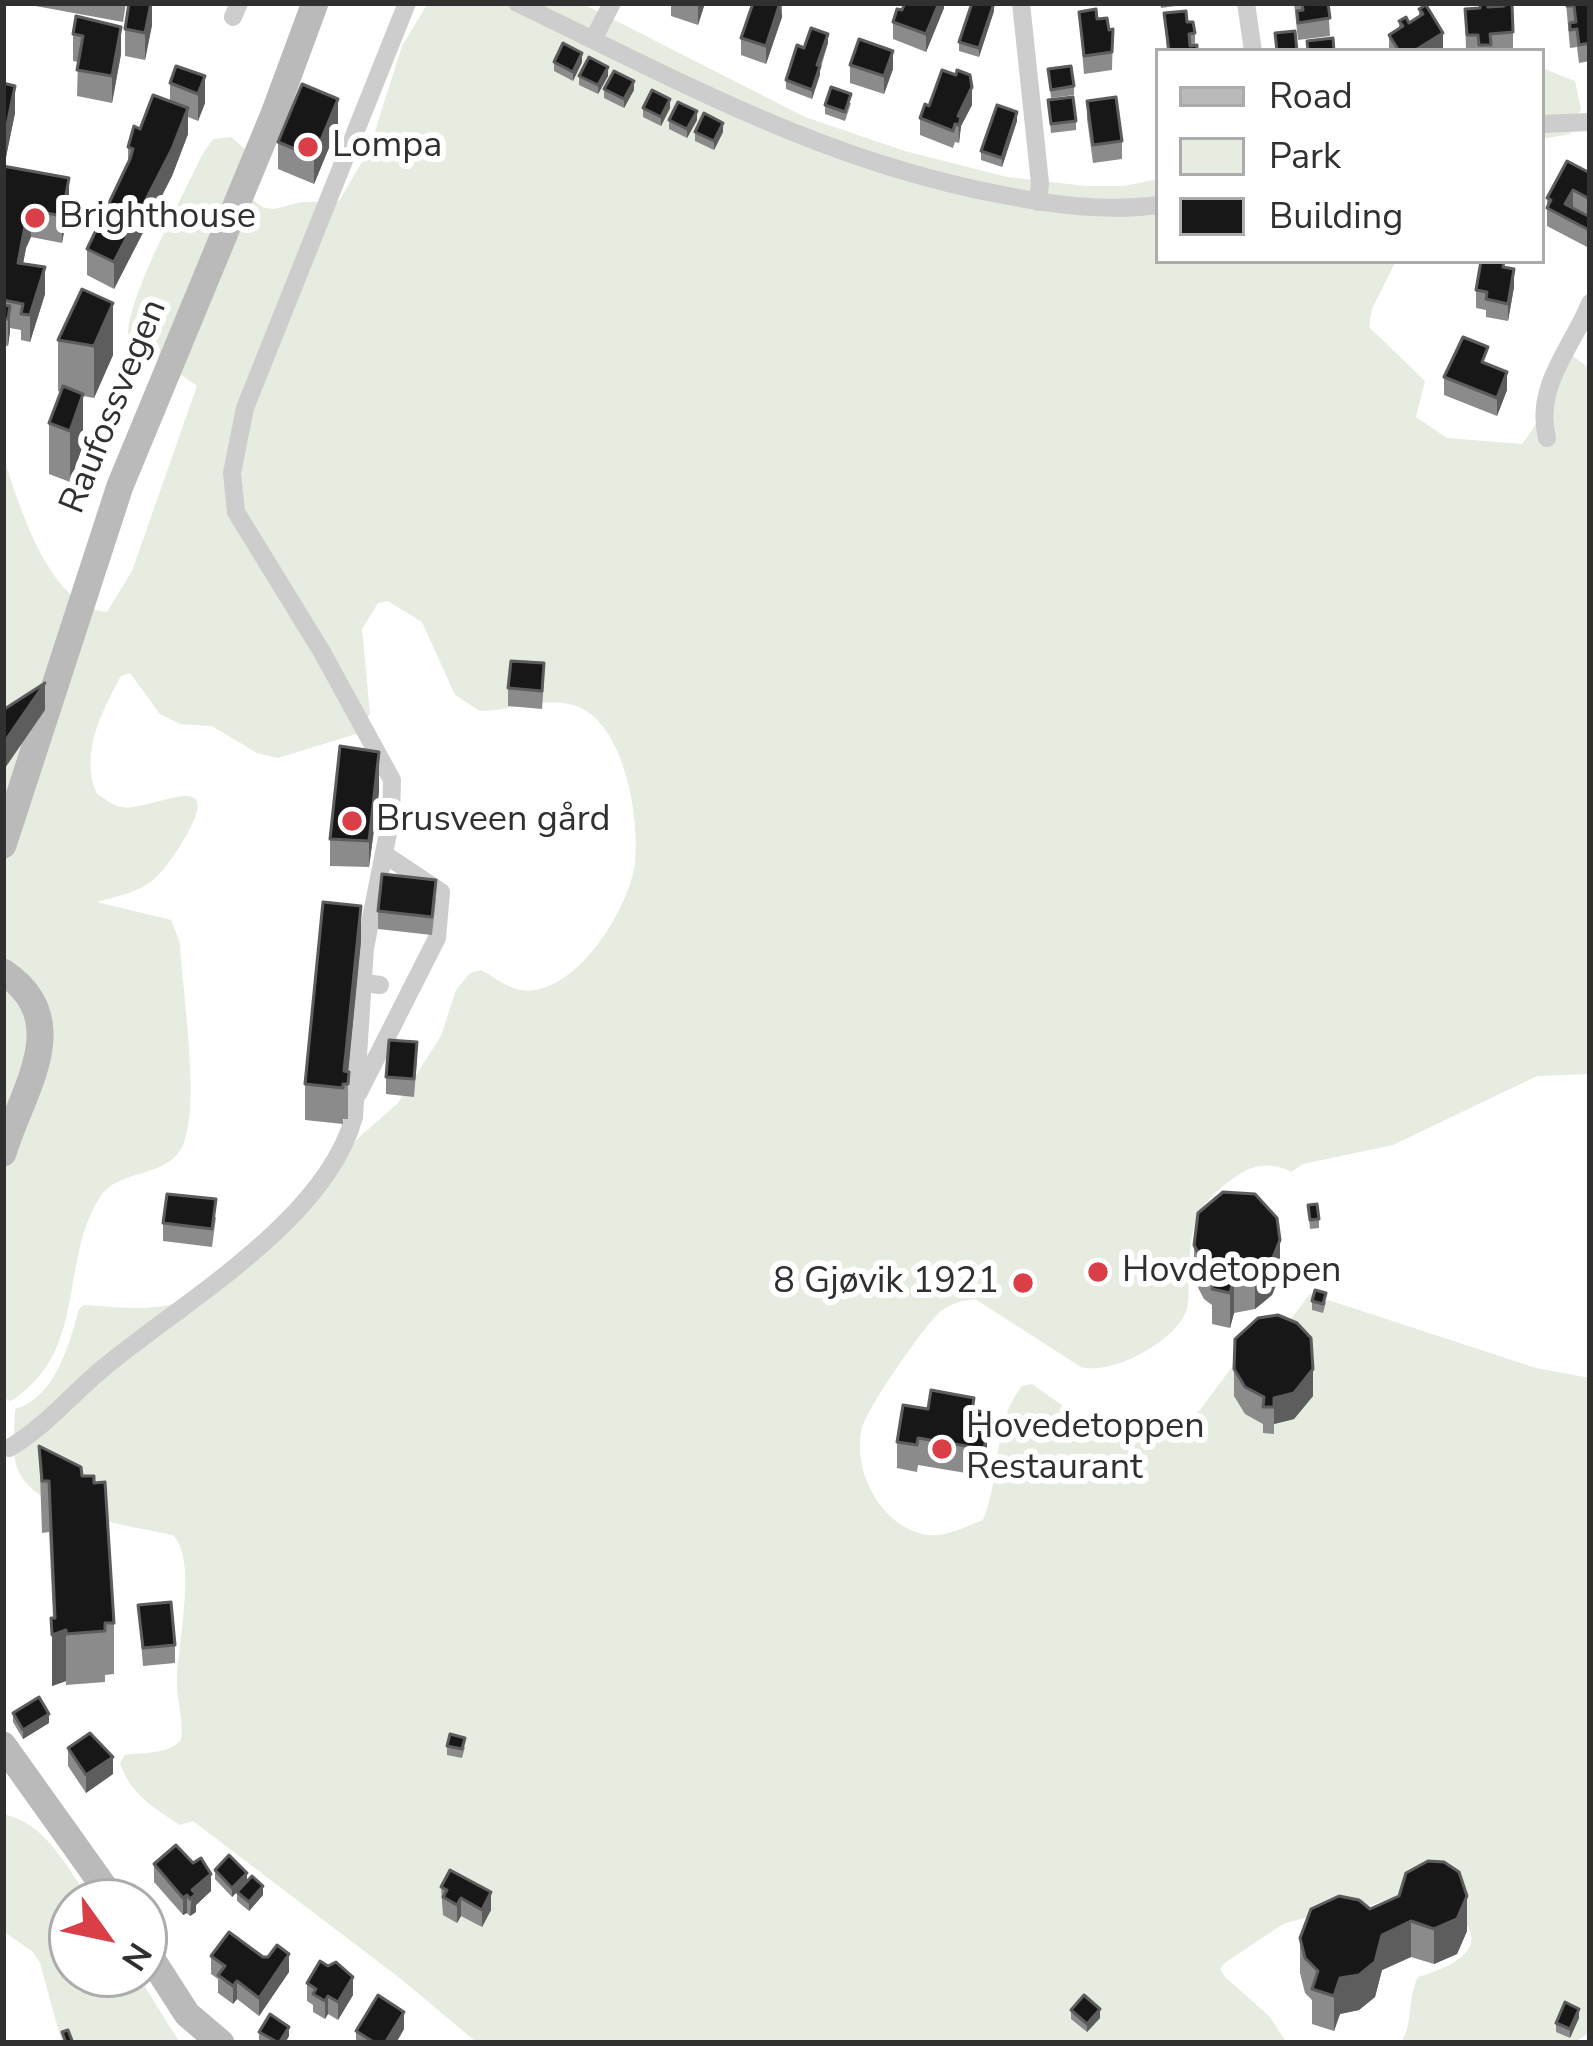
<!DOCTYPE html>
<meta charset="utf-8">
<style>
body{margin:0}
#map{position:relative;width:1593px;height:2046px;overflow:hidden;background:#fff;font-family:"Nunito Sans",sans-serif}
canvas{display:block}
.frame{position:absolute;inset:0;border:6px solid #303030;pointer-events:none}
.legend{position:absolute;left:1155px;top:48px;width:390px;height:216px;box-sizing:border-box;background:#fff;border:3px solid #acacac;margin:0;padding:15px 21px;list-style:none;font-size:36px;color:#303030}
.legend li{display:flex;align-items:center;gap:24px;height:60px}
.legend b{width:60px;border:3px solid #acacac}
.north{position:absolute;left:48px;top:1878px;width:120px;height:120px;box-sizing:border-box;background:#fff;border:3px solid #acacac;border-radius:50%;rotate:123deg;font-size:33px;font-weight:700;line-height:48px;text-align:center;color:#303030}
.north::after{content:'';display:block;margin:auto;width:42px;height:54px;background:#da3f48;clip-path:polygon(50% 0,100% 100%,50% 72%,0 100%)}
</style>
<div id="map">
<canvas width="1593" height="2046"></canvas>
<div class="frame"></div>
<ul class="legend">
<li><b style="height:15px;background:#bababa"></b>Road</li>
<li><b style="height:33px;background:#e6ecdf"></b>Park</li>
<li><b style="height:33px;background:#171717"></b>Building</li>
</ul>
<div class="north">N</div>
</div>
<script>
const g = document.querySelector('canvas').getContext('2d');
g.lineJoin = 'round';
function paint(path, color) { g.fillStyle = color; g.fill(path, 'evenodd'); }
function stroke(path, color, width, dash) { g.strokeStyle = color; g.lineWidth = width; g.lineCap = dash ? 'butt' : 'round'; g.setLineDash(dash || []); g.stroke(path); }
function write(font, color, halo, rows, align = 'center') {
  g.font = font + ' "Nunito Sans",sans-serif'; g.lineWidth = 12; g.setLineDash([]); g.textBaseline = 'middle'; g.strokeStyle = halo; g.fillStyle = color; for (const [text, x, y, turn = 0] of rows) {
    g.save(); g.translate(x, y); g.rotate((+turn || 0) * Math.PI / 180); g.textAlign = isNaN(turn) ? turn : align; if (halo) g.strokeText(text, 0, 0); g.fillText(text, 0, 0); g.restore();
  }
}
paint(new Path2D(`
 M428 3H581L805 117 905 151 1007 177 1086 186H1124L1158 179V261H1396L1372 309 1369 327 1425 381 1416 417 1447 438 1522 444 1533 429 1564 360 1573 356 1590 369V1074L1537 1076 1393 1145 1303 1164 1291 1172C1273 1162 1254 1164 1238 1175 1194 1204 1190 1227 1189 1278 1188 1289 1190 1304 1185 1314 1171 1343 1113 1375 1081 1367L975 1299C961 1301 951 1303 940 1312 923 1327 868 1407 862 1428 851 1471 883 1530 929 1535 947 1537 966 1526 983 1520 1002 1475 991 1425 1022 1386L1032 1384 1077 1416 1096 1420 1192 1416 1200 1410 1246 1348 1287 1324 1310 1294 1536 1368 1590 1378V2032L1574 2043H1401C1414 2021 1407 1999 1418 1977 1493 1955 1484 1925 1424 1889L1340 1914 1311 1916 1283 1924 1226 1962 1220 1969 1225 1977 1269 2016 1287 2043 475 2041 401 1979 193 1821 180 1825C154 1808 130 1794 120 1763L125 1755C143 1752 169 1755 181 1740 184 1721 177 1702 177 1683 177 1646 198 1560 173 1535 132 1526 41 1515 20 1474 10 1456 15 1429 15 1409 55 1398 69 1345 79 1309L84 1305C120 1307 154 1313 188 1299L311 1203 356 1140 398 1103 441 1036 456 990 470 973 481 970C491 975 502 984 513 988 570 1007 629 910 635 863 640 818 625 727 579 707 550 695 511 711 480 711L455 695 422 622 388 601 378 603 362 629 370 714 356 734 278 758 257 753 212 726 180 724 160 714 130 673 121 676C102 712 79 753 97 794 104 798 113 806 121 807 150 813 236 758 178 849 152 889 141 890 97 902L171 920 180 943C182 991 201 1105 183 1145 168 1179 119 1168 100 1197 58 1263 89 1351 11 1401L3 1398V456C19 504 48 606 107 612L132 571 197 386 134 342 128 336C127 298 184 194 202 155L213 139 231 137 246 150 249 197 264 208 274 209 302 202 339 201 369 150 402 46Z
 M1542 68 1575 81 1581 109 1570 134 1542 139Z
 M3 1814C50 1825 65 1868 93 1902H72V1974H137L180 2043H62L40 1963 33 1952 3 1931Z`), '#e6ecdf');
stroke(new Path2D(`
 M517 3C678 80 824 162 1003 195 1053 205 1106 212 1158 205
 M1021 3 1040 183 1038 202
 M1246 3 1253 51
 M233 17 239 3
 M593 40 612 3
 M1542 124 1590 122
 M1547 438C1534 386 1572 348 1590 303
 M358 1094 437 938 441 892 384 854
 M9 1448C45 1427 70 1396 101 1370 182 1302 325 1222 354 1117L365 948 391 818 392 780 322 652 236 512 232 473 245 408 407 3`), '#cdcdcd', 18);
stroke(new Path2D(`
 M3 845 120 486 274 114 315 3
 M3 972C76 1020 22 1090 3 1153
 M3 1745 115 1902
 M144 1947 187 2014 221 2043`), '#bababa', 27);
stroke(new Path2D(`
 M357 982 380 985`), '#cdcdcd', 18);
paint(new Path2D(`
 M30 3H126L123 22 30 5Z
 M671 3H705L698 25 671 16Z
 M782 3V17L766 64 741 55V38Z
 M944 3V8L926 52 893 39V22L902 10Z
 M1160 3H1189V4L1161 8Z
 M1294 3H1328L1330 36 1298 40Z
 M1566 3H1590V61L1579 63 1577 47 1570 48Z
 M1488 7 1513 32V50L1466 51 1465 9Z
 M1419 9 1443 51H1389V35L1399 28V21L1409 23 1419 16Z
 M994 11 979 57 959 51V42Z
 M1079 12 1097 19 1109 30 1113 29 1112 70 1084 74Z
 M1164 13 1187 22 1195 33V45L1167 51Z
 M76 16 121 54 112 103 77 96 78 62 73 61V34Z
 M152 25 145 60 125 56V29Z
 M828 43 812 99 786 89V80L804 48Z
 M554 62H582L573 81 554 71Z
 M850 65 893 69 884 94 850 83Z
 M176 66 205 103 198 121 188 117V134L172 176 114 289 87 275V249L128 164V147L140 129 170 101V83Z
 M1048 69 1074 86V95L1051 98Z
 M579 76H608L598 94 579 85Z
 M3 83 15 113 4 166 69 204 62 243 31 237 26 248 23 264 45 294 30 342 21 340V330L10 328 8 346 3 345Z
 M604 89 634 90 624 108 604 98Z
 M1048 100 1076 121V130L1051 133Z
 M1087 101 1122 141V159L1093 163 1087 119Z
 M851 103 845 121 825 114V105Z
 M972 105 961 126 959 143 955 142 953 148 920 135V118L929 106Z
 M643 108H670L661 126 643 117Z
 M669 120H697L687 138 669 129Z
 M1017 121 1002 167 981 160V151Z
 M338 126 314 184 278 169V142Z
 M695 132H723L714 150 695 141Z
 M1590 173 1588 215 1590 217 1589 248 1547 226V198Z
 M1514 287 1508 321 1486 317V310L1476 308V290Z
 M82 289 113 355 94 398 83 396V445L70 482 49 474V423L61 392 58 391V340Z
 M1488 364 1507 390 1497 416 1444 395V377Z
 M544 681 542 709 508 706V688Z
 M379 752V792L369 867 330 866V839Z
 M436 898 432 935 378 929V911Z
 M361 941 348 1071V1119H343V1124L305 1120V1084Z
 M417 1060 414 1097 386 1094V1077Z
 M1308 1205 1319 1219V1228L1310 1229Z
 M216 1217 212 1247 163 1241V1223Z
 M1194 1245 1280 1275 1272 1295 1255 1309 1234 1313 1230 1328 1212 1324V1305L1204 1299 1194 1280Z
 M1312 1301 1326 1302 1323 1313 1312 1310Z
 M1234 1369 1313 1396 1294 1419 1274 1424V1434L1263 1433V1424L1245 1414 1234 1396Z
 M928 1409 974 1411 984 1433 987 1460 984 1476 918 1465 917 1472 897 1468V1442Z
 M39 1446 82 1476 114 1623V1674L105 1675V1682L66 1685V1681L52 1686 53 1618 49 1532 42 1533Z
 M138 1605 175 1645V1663L143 1666Z
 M13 1713 49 1723 23 1739 13 1722Z
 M447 1746 465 1747 462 1758 447 1755Z
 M68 1748 113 1774 86 1793 68 1766Z
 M154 1864 211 1891 196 1905V1912L190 1916 187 1913 183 1915 154 1882Z
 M215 1870 247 1881 263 1895 249 1911 237 1901V1892L240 1889 232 1897 215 1879Z
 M441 1887 491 1910 482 1927 461 1916 457 1923 443 1915Z
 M1370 1909 1467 1931 1457 1954 1434 1964 1411 1957 1382 1970 1375 1997 1359 2010 1340 2014 1334 2031 1312 2024V2000L1305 1993 1300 1973V1938Z
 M211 1956 263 1957 289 1972 259 2016 237 1999 233 2004 218 1993V1979L211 1974Z
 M307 1983 353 1995 338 2020 328 2014 325 2019 313 2012V2005L307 2001Z
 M1071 2010 1100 2018 1087 2032 1071 2019Z
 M1579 2018 1570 2038 1556 2032V2023Z
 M404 2029 396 2043H356V2031Z
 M259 2032 289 2036 285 2043H263L259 2041Z`), '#8b8b8b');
paint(new Path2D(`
 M152 3V25L145 60V33Z
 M699 3H705L698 25V7Z
 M780 3 782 17 766 64V46Z
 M939 3H944V8L926 52V34Z
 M994 3V11L979 57V48Z
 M121 27V54L112 103V76Z
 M1443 33V51H1414Z
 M828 34V43L817 74V65Z
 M893 51V69L884 94V76Z
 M582 53V62L573 81V72Z
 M820 66V75L812 99V90Z
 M608 67V76L598 94V85Z
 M205 76V103L198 121V94Z
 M634 81V90L624 108V99Z
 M15 86V113L3 172V145Z
 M972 87V105L961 126 959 143 958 116Z
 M338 99V126L314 184V157Z
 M670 99V108L661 126V117Z
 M188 108V134L172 176 114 289V262Z
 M697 111V120L687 138V129Z
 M1017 112V121L1002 167V158Z
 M723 123V132L714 150V141Z
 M69 178V204L62 243V216Z
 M1573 190V208L1565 204Z
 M31 210V237L26 248 18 289V263L26 221Z
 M45 267V294L30 342V315Z
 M1514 269V287L1508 321V304Z
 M113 303V355L94 398V346Z
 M10 306V332L8 346V319Z
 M1507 372V390L1497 416V398Z
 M83 394V445L70 482V431Z
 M45 683V710L3 771V744Z
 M379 765V792L369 867V841Z
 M361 906V941L347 1084 344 1071Z
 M1280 1240V1275L1272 1295 1255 1309V1274Z
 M1234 1278V1313L1230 1328V1293Z
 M1313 1369V1396L1294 1419 1274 1424V1434V1398Z
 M987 1433V1460L984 1476V1449Z
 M66 1630V1681L52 1686V1635Z
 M49 1714V1723L23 1739V1730Z
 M113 1757V1774L86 1793V1775Z
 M247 1873V1882L232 1897V1888Z
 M211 1874V1891L196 1905V1912L190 1916 192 1890Z
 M263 1886V1895L249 1911V1902Z
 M491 1892V1910L482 1927V1910Z
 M187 1895V1913L183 1915V1898Z
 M1467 1896V1931L1457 1954 1434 1964V1929Z
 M461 1898V1916L457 1923V1905Z
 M1411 1921V1957L1382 1970 1375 1997 1359 2010 1340 2014 1334 2031V1996L1340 1978 1382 1935Z
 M289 1954V1972L259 2016V1998Z
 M353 1977V1995L338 2020V2002Z
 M237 1981V1999L233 2004V1986Z
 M328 1996V2014L325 2019V2001Z
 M1100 2009V2018L1087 2032V2024Z
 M1579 2009V2018L1570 2038V2029Z
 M404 2012V2029L396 2043H385Z
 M289 2027V2036L285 2043H279Z`), '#5d5d5d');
const building = new Path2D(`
 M129 3H151L145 33 125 29Z
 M753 3H780L766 46 741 38Z
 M905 3H939L926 34 893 22 897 9 902 10Z
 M972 3H994L979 48 959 42Z
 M1302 3H1328L1330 18 1298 23 1297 11 1303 10Z
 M1480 3H1488V7L1504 6V3H1512L1513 32 1490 34 1491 45H1479L1478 35H1467L1465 9 1480 8Z
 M1567 3H1590V43L1579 45 1577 29 1570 30V23L1576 22 1574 6H1567Z
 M1426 5 1443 33 1414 51H1399L1389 35 1403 26 1399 21 1406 17 1409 23 1423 14 1419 9Z
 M1096 9 1097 19 1107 18 1109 30 1113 29 1112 52 1084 56 1079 12Z
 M1186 11 1187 22H1193L1195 33 1189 34 1190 46 1197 45V51H1166H1169L1164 13Z
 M76 16 121 27 112 76 77 70 83 36 73 34Z
 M811 28 828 34 817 65 820 66 812 90 786 80 797 45 804 48Z
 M1295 31 1297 51H1277L1275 33Z
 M1333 38 1334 51H1308L1307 41Z
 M859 39 893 51 884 76 850 65Z
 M563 43 582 53 573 72 554 62Z
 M589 57 608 67 598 85 579 76Z
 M176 66 205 76 198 94 170 83Z
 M1071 66 1074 86 1051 90 1048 69Z
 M942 70 956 75 957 70 970 75 972 87 958 116 961 117 959 125 955 124 953 131 920 118 925 104 929 106Z
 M614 71 634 81 624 99 604 89Z
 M3 83 15 86 3 145Z
 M302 84 338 99 314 157 278 142Z
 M831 87 851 94 845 112 825 105Z
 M652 90 670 99 661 117 643 108Z
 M153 95 188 108 172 149 114 262 87 249 130 159 133 149 128 147 134 126 140 129Z
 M1073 97 1076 121 1051 124 1048 100Z
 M1116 97 1122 141 1093 145 1087 101Z
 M678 102 697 111 687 129 669 120Z
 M997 105 1017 112 1002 158 981 151Z
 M704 113 723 123 714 141 695 132Z
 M1567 161 1590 173V193L1588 198 1573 190 1565 204 1590 217 1589 230 1547 208 1551 200 1547 198Z
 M3 166 69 178 62 216 31 210 26 221 18 263 45 267 30 315 21 314 23 304 3 300Z
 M1481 261H1504L1503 267 1514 269 1508 304 1486 299 1487 292 1476 290Z
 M82 289 113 303 94 346 58 340Z
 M3 305 10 306 8 319H3Z
 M1463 337 1488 347 1482 362 1507 372 1497 398 1444 377Z
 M63 386 83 394 70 431 49 423Z
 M511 661 544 663 542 691 508 688Z
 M45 683 3 744V710Z
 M340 746 379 752 369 841 330 839Z
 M382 874 436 880 432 917 378 911Z
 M323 902 361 906 344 1071 349 1072 348 1084H343V1088L305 1084Z
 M389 1040 417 1042 414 1079 386 1077Z
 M1223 1192 1255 1194 1277 1218 1280 1240 1272 1260 1255 1274 1234 1278 1230 1293 1212 1289 1216 1273 1204 1264 1194 1245 1198 1213Z
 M167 1194 216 1199 212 1229 163 1223Z
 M1317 1204 1319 1219 1310 1220 1308 1205Z
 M1315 1290 1326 1293 1323 1304 1312 1301Z
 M1278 1315 1297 1323 1311 1338 1313 1369 1294 1393 1274 1398V1407H1263L1264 1397 1245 1387 1234 1369 1235 1339 1258 1318Z
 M931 1390 974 1398 972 1410 984 1412 981 1432 987 1433 984 1449 918 1438 917 1445 897 1442 903 1405 928 1409Z
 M39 1446 81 1467 82 1476H94V1483L105 1482 114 1623H105V1631L66 1634V1630L52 1635 51 1618H55L49 1481H42Z
 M171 1602 175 1645 143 1648 138 1605Z
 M39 1697 49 1714 23 1730 13 1713Z
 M90 1733 113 1757 86 1775 68 1748Z
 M450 1734 465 1738 462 1749 447 1746Z
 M176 1845 193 1863 201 1858 211 1874 192 1890 196 1894 190 1899 187 1895 183 1898 154 1864Z
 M229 1855 247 1873 232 1888 215 1870Z
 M1428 1861 1444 1862 1459 1872 1467 1896 1457 1919 1434 1929 1411 1921 1382 1935 1375 1962 1359 1975 1340 1978 1334 1996 1312 1989 1318 1971 1305 1958 1300 1938 1311 1909 1339 1896 1359 1900 1370 1909 1399 1896 1406 1873Z
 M450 1870 491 1892 482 1910 461 1898 457 1905 443 1897 447 1890 441 1887Z
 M252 1876 263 1886 249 1902 237 1892Z
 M229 1932 263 1957H268L277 1945 289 1954 259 1998 237 1981 233 1986 218 1975 225 1966 211 1956Z
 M320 1961 328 1966 336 1962 353 1977 338 2002 328 1996 325 2001 313 1994 316 1989 307 1983Z
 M378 1995 404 2012 385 2043H375L356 2031Z
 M1084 1995 1100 2009 1087 2024 1071 2010Z
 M1565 2002 1579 2009 1570 2029 1556 2023Z
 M270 2014 289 2027 279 2043 259 2032Z
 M68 2030 73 2043H66L62 2032Z`);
paint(building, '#171717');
stroke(building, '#5d5d5d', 3);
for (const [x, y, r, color] of [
 [308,147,12,"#da3f48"],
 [35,218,12,"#da3f48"],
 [352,821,12,"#da3f48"],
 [1098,1272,12,"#da3f48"],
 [1023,1283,12,"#da3f48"],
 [942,1449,12,"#da3f48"]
]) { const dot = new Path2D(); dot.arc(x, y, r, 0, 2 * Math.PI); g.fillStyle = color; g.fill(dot); stroke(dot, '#fff', 4.5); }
write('36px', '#303030', '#fff', [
 ["Lompa",332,147],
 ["Brighthouse",59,218],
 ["Brusveen gård",376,821],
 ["Hovdetoppen",1122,1272],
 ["8 Gjøvik 1921",999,1283,"right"],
 ["Hovedetoppen",966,1428],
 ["Restaurant",966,1469]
], 'left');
write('36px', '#303030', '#fff', [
 ["Raufossvegen",115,407,-68]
]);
</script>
